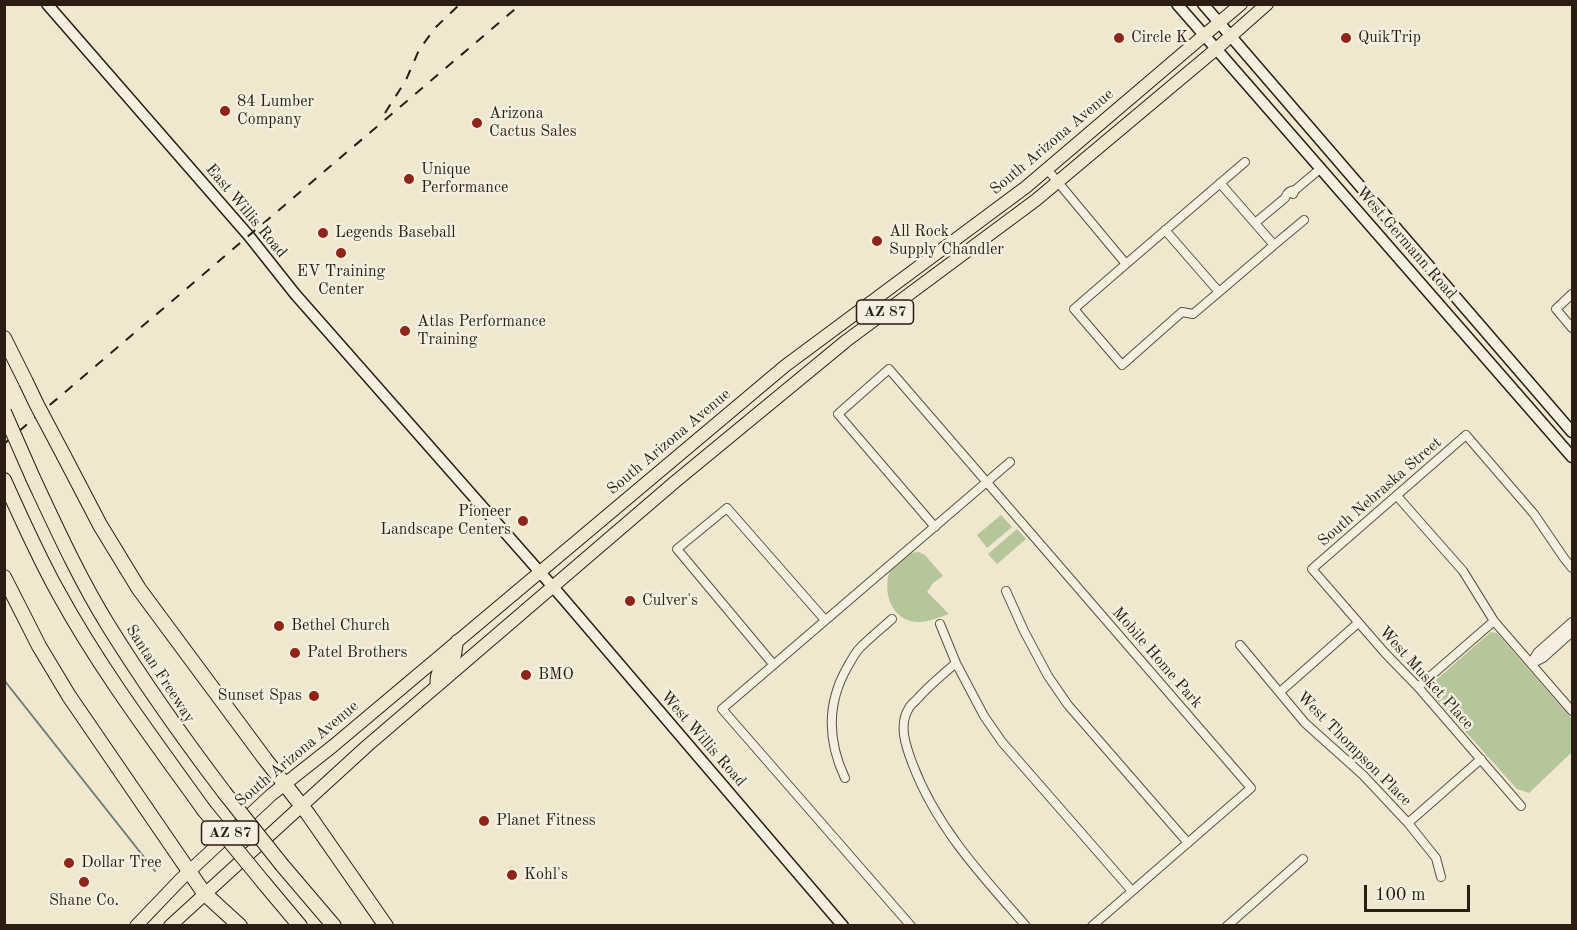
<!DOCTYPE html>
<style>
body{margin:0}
#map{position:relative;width:1577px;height:930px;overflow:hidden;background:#efe7ce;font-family:"Old Standard TT",serif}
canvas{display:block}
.frame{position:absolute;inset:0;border:6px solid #2b1d12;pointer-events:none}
.scale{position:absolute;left:1364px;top:885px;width:106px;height:27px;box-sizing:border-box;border:3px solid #2b1d12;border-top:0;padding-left:8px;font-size:18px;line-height:21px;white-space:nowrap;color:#2b1d12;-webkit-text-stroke:4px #f5efdf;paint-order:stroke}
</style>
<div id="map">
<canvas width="1577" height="930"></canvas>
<div class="frame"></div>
<div class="scale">100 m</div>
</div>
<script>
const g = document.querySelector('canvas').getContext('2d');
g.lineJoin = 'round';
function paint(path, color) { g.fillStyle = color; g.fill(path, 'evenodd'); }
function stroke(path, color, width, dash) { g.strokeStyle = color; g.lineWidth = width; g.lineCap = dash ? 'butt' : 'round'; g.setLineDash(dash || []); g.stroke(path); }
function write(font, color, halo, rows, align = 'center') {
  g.font = font + ' "Old Standard TT",serif'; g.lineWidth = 5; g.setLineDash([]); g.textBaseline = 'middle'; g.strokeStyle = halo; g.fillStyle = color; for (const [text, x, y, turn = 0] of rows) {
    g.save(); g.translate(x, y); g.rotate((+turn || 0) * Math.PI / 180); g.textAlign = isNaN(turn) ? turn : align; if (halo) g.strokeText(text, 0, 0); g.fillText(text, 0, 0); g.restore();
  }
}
paint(new Path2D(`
 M1001 515 1012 527 987 548 977 535Z
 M1017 529 1026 539 997 564 988 554Z
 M919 552 925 555 943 576 933 583 927 592 949 614C940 617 931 621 921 622 894 624 881 594 890 571L911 553Z
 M1491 632 1497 633 1572 719V752L1529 793 1517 789 1429 691 1430 685Z`), '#b6c69b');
stroke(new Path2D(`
 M4 680 155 871`), '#6e7e77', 2);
const street = new Path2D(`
 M1047 169 1126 264 1245 162
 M1293 194 1295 190 1320 169
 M1255 223 1285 198C1287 193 1290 190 1295 190
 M1274 245 1304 220
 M1126 264 1074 309 1122 365 1182 312 1193 314 1219 292 1165 230
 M1219 292 1274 245 1220 183
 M1572 294 1556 309 1572 328
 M1397 496 1463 571 1494 621 1572 711
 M935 527 838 414 889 369 1251 788 1092 926
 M1006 591 1024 631 1048 676 1068 705 1188 843
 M940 624 956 663 984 716 1002 742 1132 891
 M1240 645 1305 723 1363 775 1408 823 1436 858 1441 877
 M956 663C943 674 930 685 919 697 916 701 911 704 909 708 898 725 906 747 913 765 937 828 982 876 1026 926
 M1531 663 1538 652 1572 622
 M1533 663 1543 658 1572 632
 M773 664 677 549 727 508 825 620
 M1418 687 1494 621
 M1280 692 1358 623
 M845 778C827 740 827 702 848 666 851 661 854 655 858 650 868 639 881 629 892 619
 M1521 806 1418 687 1385 653 1312 569 1466 435 1534 514 1564 558 1572 568
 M1408 823 1481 759
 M911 926 722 709 1010 462
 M1227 926 1303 859`);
const secondary = new Path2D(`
 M47 4 249 236 295 294 561 596 843 926
 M1177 4 1572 457
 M1203 4 1572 432`);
const primary = new Path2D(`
 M437 686C434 670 445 664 455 655L457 641
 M136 926 181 879 271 795 333 746 785 366 1026 187 1241 4
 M170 926 367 746 676 481 846 341 1036 200 1215 50 1267 4`);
const highway = new Path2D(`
 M4 338 26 382
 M64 456 100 525 139 589 265 759 308 814 386 926
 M33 478C56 527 79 578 108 625 144 683 183 738 224 792
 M4 480C21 518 38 556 58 592 100 669 153 739 204 810
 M4 577 39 646 69 696 204 893 240 926
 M282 865 334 926
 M264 883 300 926`);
stroke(street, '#5c5041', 10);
stroke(secondary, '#2b1d12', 13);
stroke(primary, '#2b1d12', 14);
stroke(highway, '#2b1d12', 16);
stroke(street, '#f5efdf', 8);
stroke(secondary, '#f5efdf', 10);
stroke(primary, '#efe7ce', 12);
stroke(highway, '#efe7ce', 14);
stroke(new Path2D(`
 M385 113 406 80 419 50 435 28 460 4
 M4 444 521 4`), '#2b1d12', 2, [10, 10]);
const highwayBridge = new Path2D(`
 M26 382 37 405 64 456
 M4 412 33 478
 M224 792 282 865
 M204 810 264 883`);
stroke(highwayBridge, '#2b1d12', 16, []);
stroke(highwayBridge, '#efe7ce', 14);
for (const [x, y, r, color] of [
 [1119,38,6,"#8f2418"],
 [1346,38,6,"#8f2418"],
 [225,111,6,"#8f2418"],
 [477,123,6,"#8f2418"],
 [409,179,6,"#8f2418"],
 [323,233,6,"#8f2418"],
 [877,241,6,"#8f2418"],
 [341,253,6,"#8f2418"],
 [405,331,6,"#8f2418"],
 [523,521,6,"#8f2418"],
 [630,601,6,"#8f2418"],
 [279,626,6,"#8f2418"],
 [295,653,6,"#8f2418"],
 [526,675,6,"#8f2418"],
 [314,696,6,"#8f2418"],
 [484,821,6,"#8f2418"],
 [69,863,6,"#8f2418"],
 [512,875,6,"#8f2418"],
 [84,882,6,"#8f2418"]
]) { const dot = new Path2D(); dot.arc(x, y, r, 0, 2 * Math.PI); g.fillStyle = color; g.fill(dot); stroke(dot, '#f5efdf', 2); }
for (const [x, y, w] of [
 [885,312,57],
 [230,833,57]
]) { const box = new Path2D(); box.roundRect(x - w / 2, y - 12, w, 24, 4.5); g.fillStyle = '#f5efdf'; g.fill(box); stroke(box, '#2b1d12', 1.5); }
write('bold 15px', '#2b1d12', null, [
 ["AZ 87",885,312],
 ["AZ 87",230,833]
]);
write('16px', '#2b1d12', '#f5efdf', [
 ["Circle K",1131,38],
 ["QuikTrip",1358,38],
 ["84 Lumber",237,102],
 ["Company",237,120],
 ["Arizona",489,114],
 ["Cactus Sales",489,132],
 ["Unique",421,170],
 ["Performance",421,188],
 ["All Rock",889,232],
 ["Supply Chandler",889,250],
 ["Legends Baseball",335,233],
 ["EV Training",341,272,"center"],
 ["Center",341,290,"center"],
 ["Atlas Performance",417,322],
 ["Training",417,340],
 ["Pioneer",511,512,"right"],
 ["Landscape Centers",511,530,"right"],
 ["Culver's",642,601],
 ["Bethel Church",291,626],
 ["Patel Brothers",307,653],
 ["BMO",538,675],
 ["Sunset Spas",302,696,"right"],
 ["Planet Fitness",496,821],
 ["Dollar Tree",81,863],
 ["Kohl's",524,875],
 ["Shane Co.",84,901,"center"]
], 'left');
write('16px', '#2b1d12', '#f5efdf', [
 ["South Arizona Avenue",1052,142,-40],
 ["East Willis Road",246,211,50],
 ["West Germann Road",1406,243,49],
 ["South Arizona Avenue",669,442,-40],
 ["South Nebraska Street",1380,492,-41],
 ["Mobile Home Park",1157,658,49],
 ["Santan Freeway",160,674,57],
 ["West Musket Place",1426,678,48],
 ["West Willis Road",703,739,49],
 ["West Thompson Place",1354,749,45],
 ["South Arizona Avenue",297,754,-40]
]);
</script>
